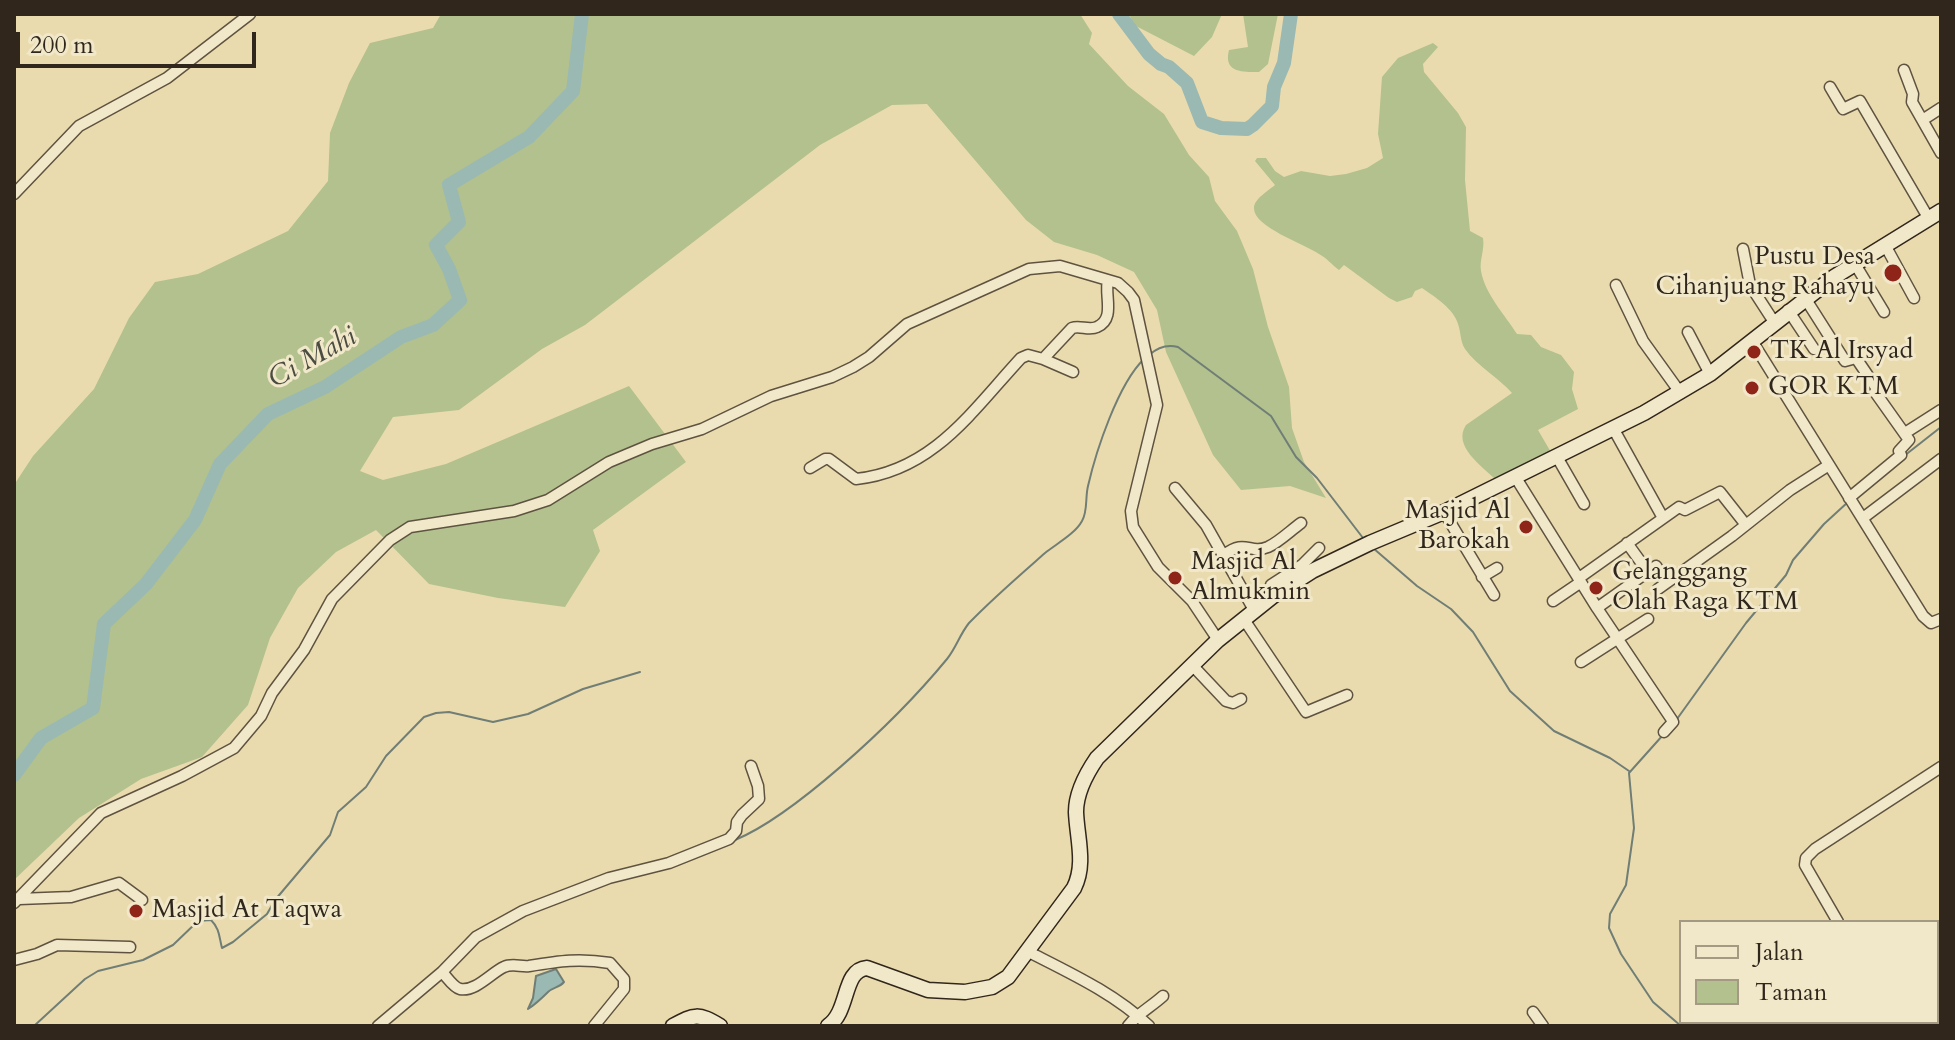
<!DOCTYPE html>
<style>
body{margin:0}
#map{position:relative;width:1955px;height:1040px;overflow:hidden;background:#eadbae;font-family:Cardo,serif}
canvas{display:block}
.frame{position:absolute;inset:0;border:16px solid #30261b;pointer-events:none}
.legend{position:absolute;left:1679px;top:920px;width:260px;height:104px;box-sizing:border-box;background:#f1e8ca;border:2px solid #a49a84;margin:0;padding:10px 14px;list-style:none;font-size:24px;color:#30261b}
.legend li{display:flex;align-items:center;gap:16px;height:40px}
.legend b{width:40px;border:2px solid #a49a84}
.scale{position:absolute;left:16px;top:32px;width:240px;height:36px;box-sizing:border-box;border:4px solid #30261b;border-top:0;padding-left:10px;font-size:24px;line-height:28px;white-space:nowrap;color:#30261b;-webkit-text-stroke:6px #f1e8ca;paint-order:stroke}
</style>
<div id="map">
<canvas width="1955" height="1040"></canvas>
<div class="frame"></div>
<ul class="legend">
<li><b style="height:10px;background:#f1e8ca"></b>Jalan</li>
<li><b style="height:22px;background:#b2c18e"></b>Taman</li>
</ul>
<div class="scale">200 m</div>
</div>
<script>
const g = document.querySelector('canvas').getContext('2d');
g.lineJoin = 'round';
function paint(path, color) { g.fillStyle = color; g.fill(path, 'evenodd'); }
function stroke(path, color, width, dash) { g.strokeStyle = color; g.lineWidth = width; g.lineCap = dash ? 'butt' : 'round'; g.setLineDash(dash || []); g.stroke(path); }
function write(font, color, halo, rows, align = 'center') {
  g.font = font + ' Cardo,serif'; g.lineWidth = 6; g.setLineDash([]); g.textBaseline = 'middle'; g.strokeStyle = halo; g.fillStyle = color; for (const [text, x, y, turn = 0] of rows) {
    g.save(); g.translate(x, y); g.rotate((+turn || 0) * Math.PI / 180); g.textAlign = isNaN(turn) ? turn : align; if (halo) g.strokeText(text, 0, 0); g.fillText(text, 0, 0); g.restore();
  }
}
paint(new Path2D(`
 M441 14H1080L1092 33 1089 44 1128 86 1164 114 1189 155 1209 177 1215 201 1237 231 1253 269 1268 327 1289 387 1292 428 1304 462 1326 498 1290 486 1241 490 1213 455 1166 352 1157 310 1134 272 1097 255 1054 242 1026 220 927 104 892 105 820 145 585 325 542 349 459 410 393 417 360 471 383 480 446 464 629 386 686 462 593 530 600 551 565 607 498 598 429 584 376 530 336 552 298 588 270 638 248 705 202 757 141 779 79 818 14 880V485L33 456 94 389 129 318 155 282 198 274 288 231 328 181 330 133 349 83 370 43 433 28Z
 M1129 14H1222L1212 37 1194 56 1134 25Z
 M1243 14H1278L1268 64 1259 72C1243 72 1223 73 1229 50L1248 47Z
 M1433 43 1438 47 1423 64 1424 72 1458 113 1466 127 1465 180 1470 231 1483 238C1485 250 1479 260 1481 271 1485 294 1505 315 1517 334L1531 335 1541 347 1561 355 1574 372 1572 389 1578 409 1538 430 1552 454 1496 480C1482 466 1452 446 1466 425L1512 393C1498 377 1478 367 1465 349 1460 341 1461 332 1458 324 1454 309 1435 297 1422 288L1415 291 1412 297 1397 302 1389 298 1344 265 1339 270C1332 265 1327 258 1319 254 1305 244 1253 227 1254 208 1254 199 1268 191 1275 185L1255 161 1257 158H1266L1275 171 1284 177 1301 171 1330 176 1346 174 1367 168 1383 158 1378 134 1382 77 1398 58Z`), '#b2c18e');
const water = new Path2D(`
 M556 969 564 982C559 988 553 987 548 992 541 999 536 1004 528 1009L533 998 536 976Z`);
paint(water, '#9ab9b3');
stroke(water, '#707e76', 2);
stroke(new Path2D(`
 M1149 355C1158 347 1167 344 1178 347L1271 416 1296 457 1317 478 1363 538
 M1904 456 1941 427
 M1373 548 1417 586 1451 609 1473 632 1510 691 1554 731 1610 758 1629 771
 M1677 719 1746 623 1786 575 1793 560 1824 524 1848 502
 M1663 735 1629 773 1634 828 1626 885 1610 914 1609 928 1621 954 1653 1002 1681 1026
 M735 840C791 817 891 727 947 659 956 648 960 634 969 623 992 599 1020 575 1045 553 1056 544 1075 534 1082 521 1088 511 1085 498 1088 486 1096 451 1118 384 1144 359
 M34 1026 85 979 98 971 143 960 173 945 198 921 211 920C220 929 219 937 222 948L233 942 267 914 275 900 330 835 338 812 366 787 386 756 424 717 436 713 449 712 493 722 528 714 583 689 640 672`), '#707e76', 2);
stroke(new Path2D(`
 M1119 14 1149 54 1161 64 1169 67 1187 83 1202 122 1221 128 1247 129 1253 125 1272 106 1274 87 1284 63 1291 14
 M14 775 41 738 93 708 104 624 146 584 195 520 220 464 268 414 325 387 401 337 433 325 460 300 449 269 436 245 459 222 449 185 529 137 573 91 582 14`), '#9ab9b3', 14);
const street = new Path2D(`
 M1904 70 1913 94 1912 102 1941 153
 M1830 87 1843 109 1860 101 1929 219
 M1924 119 1941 108
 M14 194 79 126 167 78 250 14
 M1885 245 1914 298
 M1743 249 1750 285 1774 322
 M1855 264 1884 312
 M1616 285 1643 341 1679 391
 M1805 298 1845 361 1856 358 1877 389 1875 392 1909 440 1899 451 1901 455 1849 498
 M1788 310 1814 349
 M1688 332 1710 374
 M1752 341 1923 616 1931 623 1941 619
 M1043 359 1073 372
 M1613 428 1663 518
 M1905 433 1941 410
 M1557 457 1584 504
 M810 468 825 459H829L856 479C933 471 972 411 1021 358L1028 355 1043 359 1072 328C1080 325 1089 331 1097 327 1116 319 1104 295 1108 280
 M1516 478 1597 608 1672 720 1673 722 1664 732
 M1175 488 1206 525 1254 610
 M1444 512 1494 595
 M1863 518 1941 459
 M1627 543 1648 572
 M1224 555C1246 538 1249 555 1268 547 1279 542 1290 531 1301 523
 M1482 577 1497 568
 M1579 578 1679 507 1685 510 1720 492 1746 525
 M1658 589 1732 536 1790 490 1829 465
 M1273 596 1270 592 1271 585 1302 565 1319 548
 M1553 601 1581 582
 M1597 608 1656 566 1666 582
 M1243 618 1306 712 1347 695
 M1581 662 1648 619
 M1192 665 1226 701 1233 703 1241 699
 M19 899 71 897 119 883 142 900
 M14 903 101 813 182 776 234 748 261 716 272 693 304 650 332 599 390 540 410 527 514 511 548 500 609 462 652 444 702 429 771 396 832 377 853 367 869 357 907 324 1029 269 1060 266 1118 283 1128 292 1134 300 1157 405 1131 511 1133 527 1158 567 1192 601 1218 640
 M1838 922 1805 865 1806 858 1815 849 1941 767
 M1027 951C1070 973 1114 993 1149 1026
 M14 960 37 954 57 945 130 947
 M442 972C447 977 453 987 460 989 476 992 492 972 504 967 512 963 521 967 529 966 560 961 579 958 610 963L624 979V989L594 1026
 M1937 989 1941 987
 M1533 1012 1543 1026
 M1896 1022 1898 1026
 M1933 1022 1936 1026
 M378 1026 442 972 476 937 523 911 609 878 669 863 729 839 736 831 737 822 742 815 759 799 758 786 751 766
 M1128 1026C1138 1013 1151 1007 1163 996
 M1878 1026 1883 1022`);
const secondary = new Path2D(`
 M673 1026C695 1014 698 1013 720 1026
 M828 1026C850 1011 842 970 867 968L928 990 965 992 992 987 1008 977 1074 888C1086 864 1077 838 1076 812 1076 792 1086 774 1097 758L1218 640 1273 596 1312 571 1370 543 1444 512 1644 413 1710 374 1834 277 1941 211`);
stroke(street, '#5e5340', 13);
stroke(secondary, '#30261b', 17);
stroke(street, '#f1e8ca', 10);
stroke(secondary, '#f1e8ca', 14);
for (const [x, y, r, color] of [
 [1893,273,10,"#8f2418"],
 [1754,352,8,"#8f2418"],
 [1752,388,8,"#8f2418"],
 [1526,527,8,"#8f2418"],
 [1175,578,8,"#8f2418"],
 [1596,588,8,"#8f2418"],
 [136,911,8,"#8f2418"]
]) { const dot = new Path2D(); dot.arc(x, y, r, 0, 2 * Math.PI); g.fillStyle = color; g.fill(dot); stroke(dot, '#f1e8ca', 3); }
write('26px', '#30261b', '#f1e8ca', [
 ["Pustu Desa",1875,258,"right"],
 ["Cihanjuang Rahayu",1875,288,"right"],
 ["TK Al Irsyad",1770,352],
 ["GOR KTM",1768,388],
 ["Masjid Al",1510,512,"right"],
 ["Barokah",1510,542,"right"],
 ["Masjid Al",1191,563],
 ["Almukmin",1191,593],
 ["Gelanggang",1612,573],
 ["Olah Raga KTM",1612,603],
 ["Masjid At Taqwa",152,911]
], 'left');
write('italic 28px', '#4a4b41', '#f1e8ca', [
 ["Ci Mahi",313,359,-29]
]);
</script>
